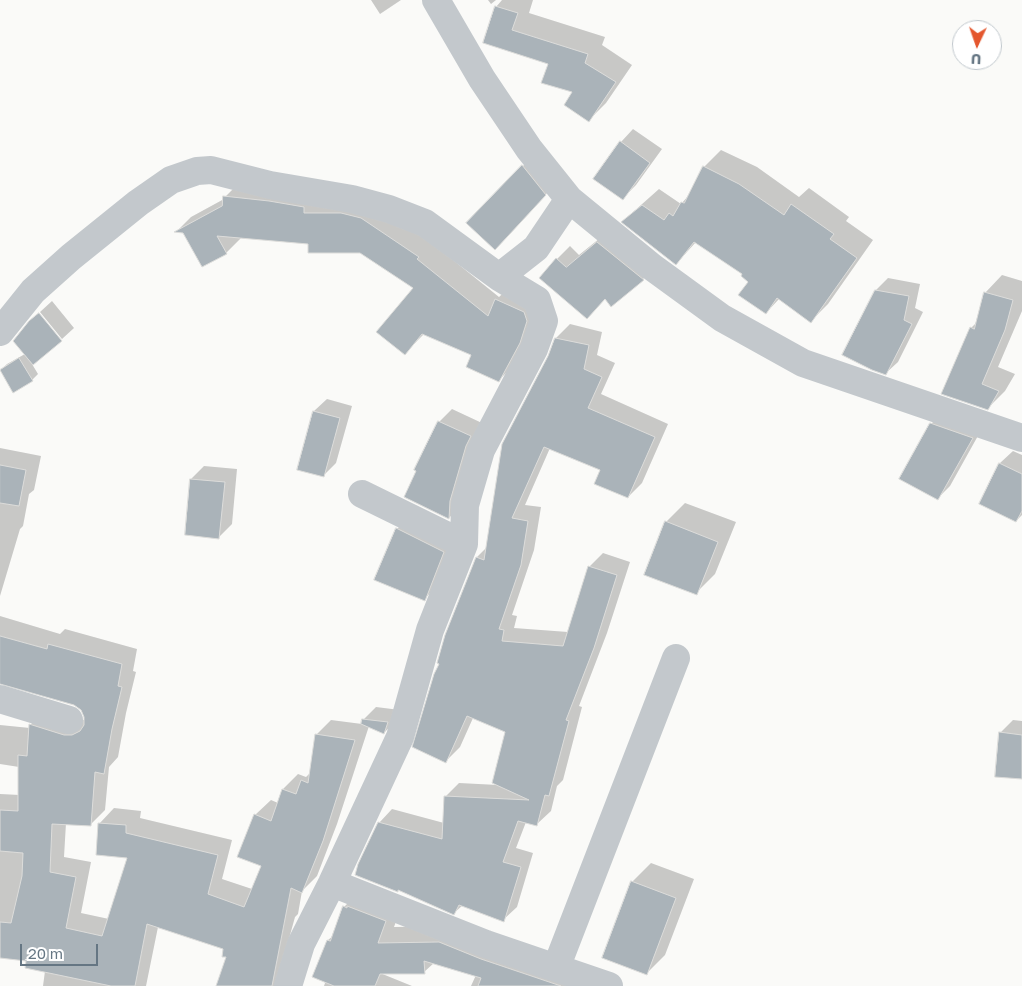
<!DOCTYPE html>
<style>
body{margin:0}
#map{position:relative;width:1022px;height:986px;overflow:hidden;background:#fafaf8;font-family:"Golos Text",sans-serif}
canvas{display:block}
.north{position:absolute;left:952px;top:20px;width:50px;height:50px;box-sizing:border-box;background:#fff;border:1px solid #c1c8cd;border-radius:50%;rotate:183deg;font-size:14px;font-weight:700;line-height:20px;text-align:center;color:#657683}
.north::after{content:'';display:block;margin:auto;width:18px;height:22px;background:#e4572e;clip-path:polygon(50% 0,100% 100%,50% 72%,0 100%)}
.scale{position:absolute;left:20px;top:944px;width:78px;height:22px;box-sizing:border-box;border:2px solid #657683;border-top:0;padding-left:6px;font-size:15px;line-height:18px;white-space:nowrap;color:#657683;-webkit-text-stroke:4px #fff;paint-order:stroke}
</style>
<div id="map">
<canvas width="1022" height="986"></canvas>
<div class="north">U</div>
<div class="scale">20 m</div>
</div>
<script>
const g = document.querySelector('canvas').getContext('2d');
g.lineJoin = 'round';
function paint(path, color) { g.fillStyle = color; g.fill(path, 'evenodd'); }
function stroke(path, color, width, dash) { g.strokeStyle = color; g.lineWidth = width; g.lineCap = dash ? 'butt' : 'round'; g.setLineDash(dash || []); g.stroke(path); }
paint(new Path2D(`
 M371 0H401L380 14Z
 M488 0H496L491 4Z
 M502 0H533L529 13 605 37 602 45 632 65 606 103 589 120 574 92 549 63 484 43 496 7Z
 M633 129 662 149 636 185 623 198 621 142Z
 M721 150 757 167 799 197 809 188 849 217 846 221 873 240 828 304 811 321 779 299 766 313 749 281 743 274 696 242 676 264 623 221 659 189 681 204 689 195 704 167Z
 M535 153 558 181 508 236 523 166Z
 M240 182 365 199 432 243 499 297 512 285 540 296 514 365 499 380 473 354 424 334 404 354 415 288 361 252 310 243 241 238 226 253 184 232 177 231 191 217 224 199 225 197Z
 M610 230 655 267 643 279 605 298 587 317 557 259 570 246 579 255Z
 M1002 275 1022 281V311L998 367 1015 374 1005 391 988 408 943 393 971 328 977 322 985 293Z
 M888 278 920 284 915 308 923 312 898 362 886 373 876 290Z
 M52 301 74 328 62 339 40 312Z
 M38 314 60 341 32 364 38 374 32 380 1 370 7 364 25 354 30 322Z
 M570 324 602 332 597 355 615 363 601 394 668 424 642 483 628 497 602 470 550 448 525 505 541 507 534 550 512 615 517 616 514 628 568 632 589 567 603 553 630 562 607 633 579 706 582 707 563 780 557 786 551 811 537 824 526 822 516 848 533 853 517 907 503 920 463 905 454 913 379 823 392 809 444 823 445 797 459 783 498 785 507 732 473 718 460 747 446 761 440 663 477 557 487 547 556 338Z
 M327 399 352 406 336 463 323 476 314 411Z
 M452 409 482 423 461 505 449 518 416 469 439 422Z
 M944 411 984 425 950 486 937 499 931 424Z
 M0 448 41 456 34 490 29 494 23 526 20 529 0 596Z
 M1013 451 1022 455V515L1016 521 980 504 1000 463Z
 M204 466 237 469 232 524 219 537 191 479Z
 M685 503 736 522 715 574 696 593 666 522Z
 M416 510 462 532 444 580 424 599 397 529Z
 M0 616 60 634 65 629 137 649 133 671 136 672 126 713 118 757 109 767 105 810 90 825 66 823 64 857 91 862 81 913 109 919 128 857 99 824 114 808 141 811 140 818 232 840 222 879 252 889 263 865 255 815 271 800 278 803 283 789 298 774 306 777 311 772 316 735 331 720 362 724 363 720 376 707 400 710 396 720 384 733 369 726 337 824 317 876 302 891 298 914 295 917 276 986H220L227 956 225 949 158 927 146 986H43L45 971 28 960 0 957V794L20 795 19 767 0 764V725L30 728V725L46 710 80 720H85V716L81 708 74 704 0 683Z
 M1013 720 1022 721V778L1000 733Z
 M651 863 694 879 665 955 646 974 632 882Z
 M361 890 402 905 394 927 456 926 595 986H471L476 975 434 963 424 972 380 973 412 986H324L328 974V940L333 936 344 907Z`), '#0003');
const building = new Path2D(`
 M495 6 518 13 512 30 588 54 585 63 616 82 589 122 564 105 572 92 541 83 548 64 483 43Z
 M620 141 650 163 623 200 593 179Z
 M522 165 546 195 495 250 466 223Z
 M703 166 739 184 784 215 791 204 834 234 830 239 857 258 811 323 777 298 766 314 738 295 748 282 741 276 742 274 694 242 676 265 621 222 642 205 664 220 669 213 673 216 681 202 684 203Z
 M223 196 269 201 304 207V213H341L361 218 419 257 417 259 488 316 495 299 524 312 527 321 520 343 499 382 466 367 471 355 422 334 405 355 376 332 413 288 360 253H308V244L217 236 227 254 202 267 183 233 174 232 222 206Z
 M597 242 644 280 611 307 605 299 587 319 539 278 556 258 566 267Z
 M875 290 909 296 904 320 912 324 886 375 872 370 842 355Z
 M984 292 1013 300 1005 330 982 384 999 391 988 410 941 394 970 327 974 329Z
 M39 313 62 341 33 365 13 341 29 321Z
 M555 338 589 345 584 369 602 377 588 408 655 437 628 498 594 484 600 470 544 447 512 518 528 521 521 565 499 629 504 630 502 641 563 646 588 566 617 575 594 648 566 720 569 721 549 796 545 795 537 826 518 821 503 862 521 867 504 922 459 905 454 915 398 890V892L355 875 358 864 378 822 442 839 444 796 529 800 492 783 505 732 467 716 446 763 412 747 434 674 439 664 437 663 445 635 476 557 484 560 502 444 548 356Z
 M19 358 33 381 13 393 0 370Z
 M313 411 340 418 324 477 297 470Z
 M438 421 471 436 466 446 450 501 449 519 404 497 416 471 414 470Z
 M930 423 973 438 938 500 899 479Z
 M999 463 1022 474V511L1016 522 979 504Z
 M0 465 26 470 19 506 0 503Z
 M190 479 225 482 219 539 185 535Z
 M665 521 718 542 697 595 644 575Z
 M396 528 444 552 425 601 374 580Z
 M0 636 47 649 48 644 122 664 118 686 122 687 112 729 104 774 95 772 91 826 52 824 50 872 76 877 66 928 102 936 127 858 96 855 98 823 126 825V833L218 855 208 894 244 907 261 866 237 857 254 814 271 821 282 789 296 794 301 780 308 783 315 734 355 740 323 841 302 893 291 888 272 986H216L226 957H222L223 949 147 924 135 986H111L25 968 26 961 0 958V922L11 923 22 876 23 853 0 851V810L18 811V755L27 756 29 724 64 735H72L80 731 84 725V717L81 710 74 705 0 684Z
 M362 719 388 722 384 734 361 724Z
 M999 732 1022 735V779L995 777Z
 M631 881 676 898 647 975 602 958Z
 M343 906 347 908V906L386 921 378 943 439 942 481 959 561 986H478L481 978 424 961 425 974H380L375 986H334L312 977 327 940 330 941Z`);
paint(building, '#aab3b9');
stroke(building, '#dcdcda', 1);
stroke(new Path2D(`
 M436 0 482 79 529 149 569 199 652 267 722 318 803 363 1022 438
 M0 332 33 291 71 257 138 203 171 180 197 171 211 170 270 185 352 199 389 209 425 223 499 277
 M362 494 464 544
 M0 699 69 720
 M332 883 486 944 609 986
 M556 968 676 658
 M288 986 301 944 332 883 400 737 430 630 464 544 465 505 481 450 534 349 544 321 537 300 499 277 536 248 569 199`), '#c3c8cc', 28);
</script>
